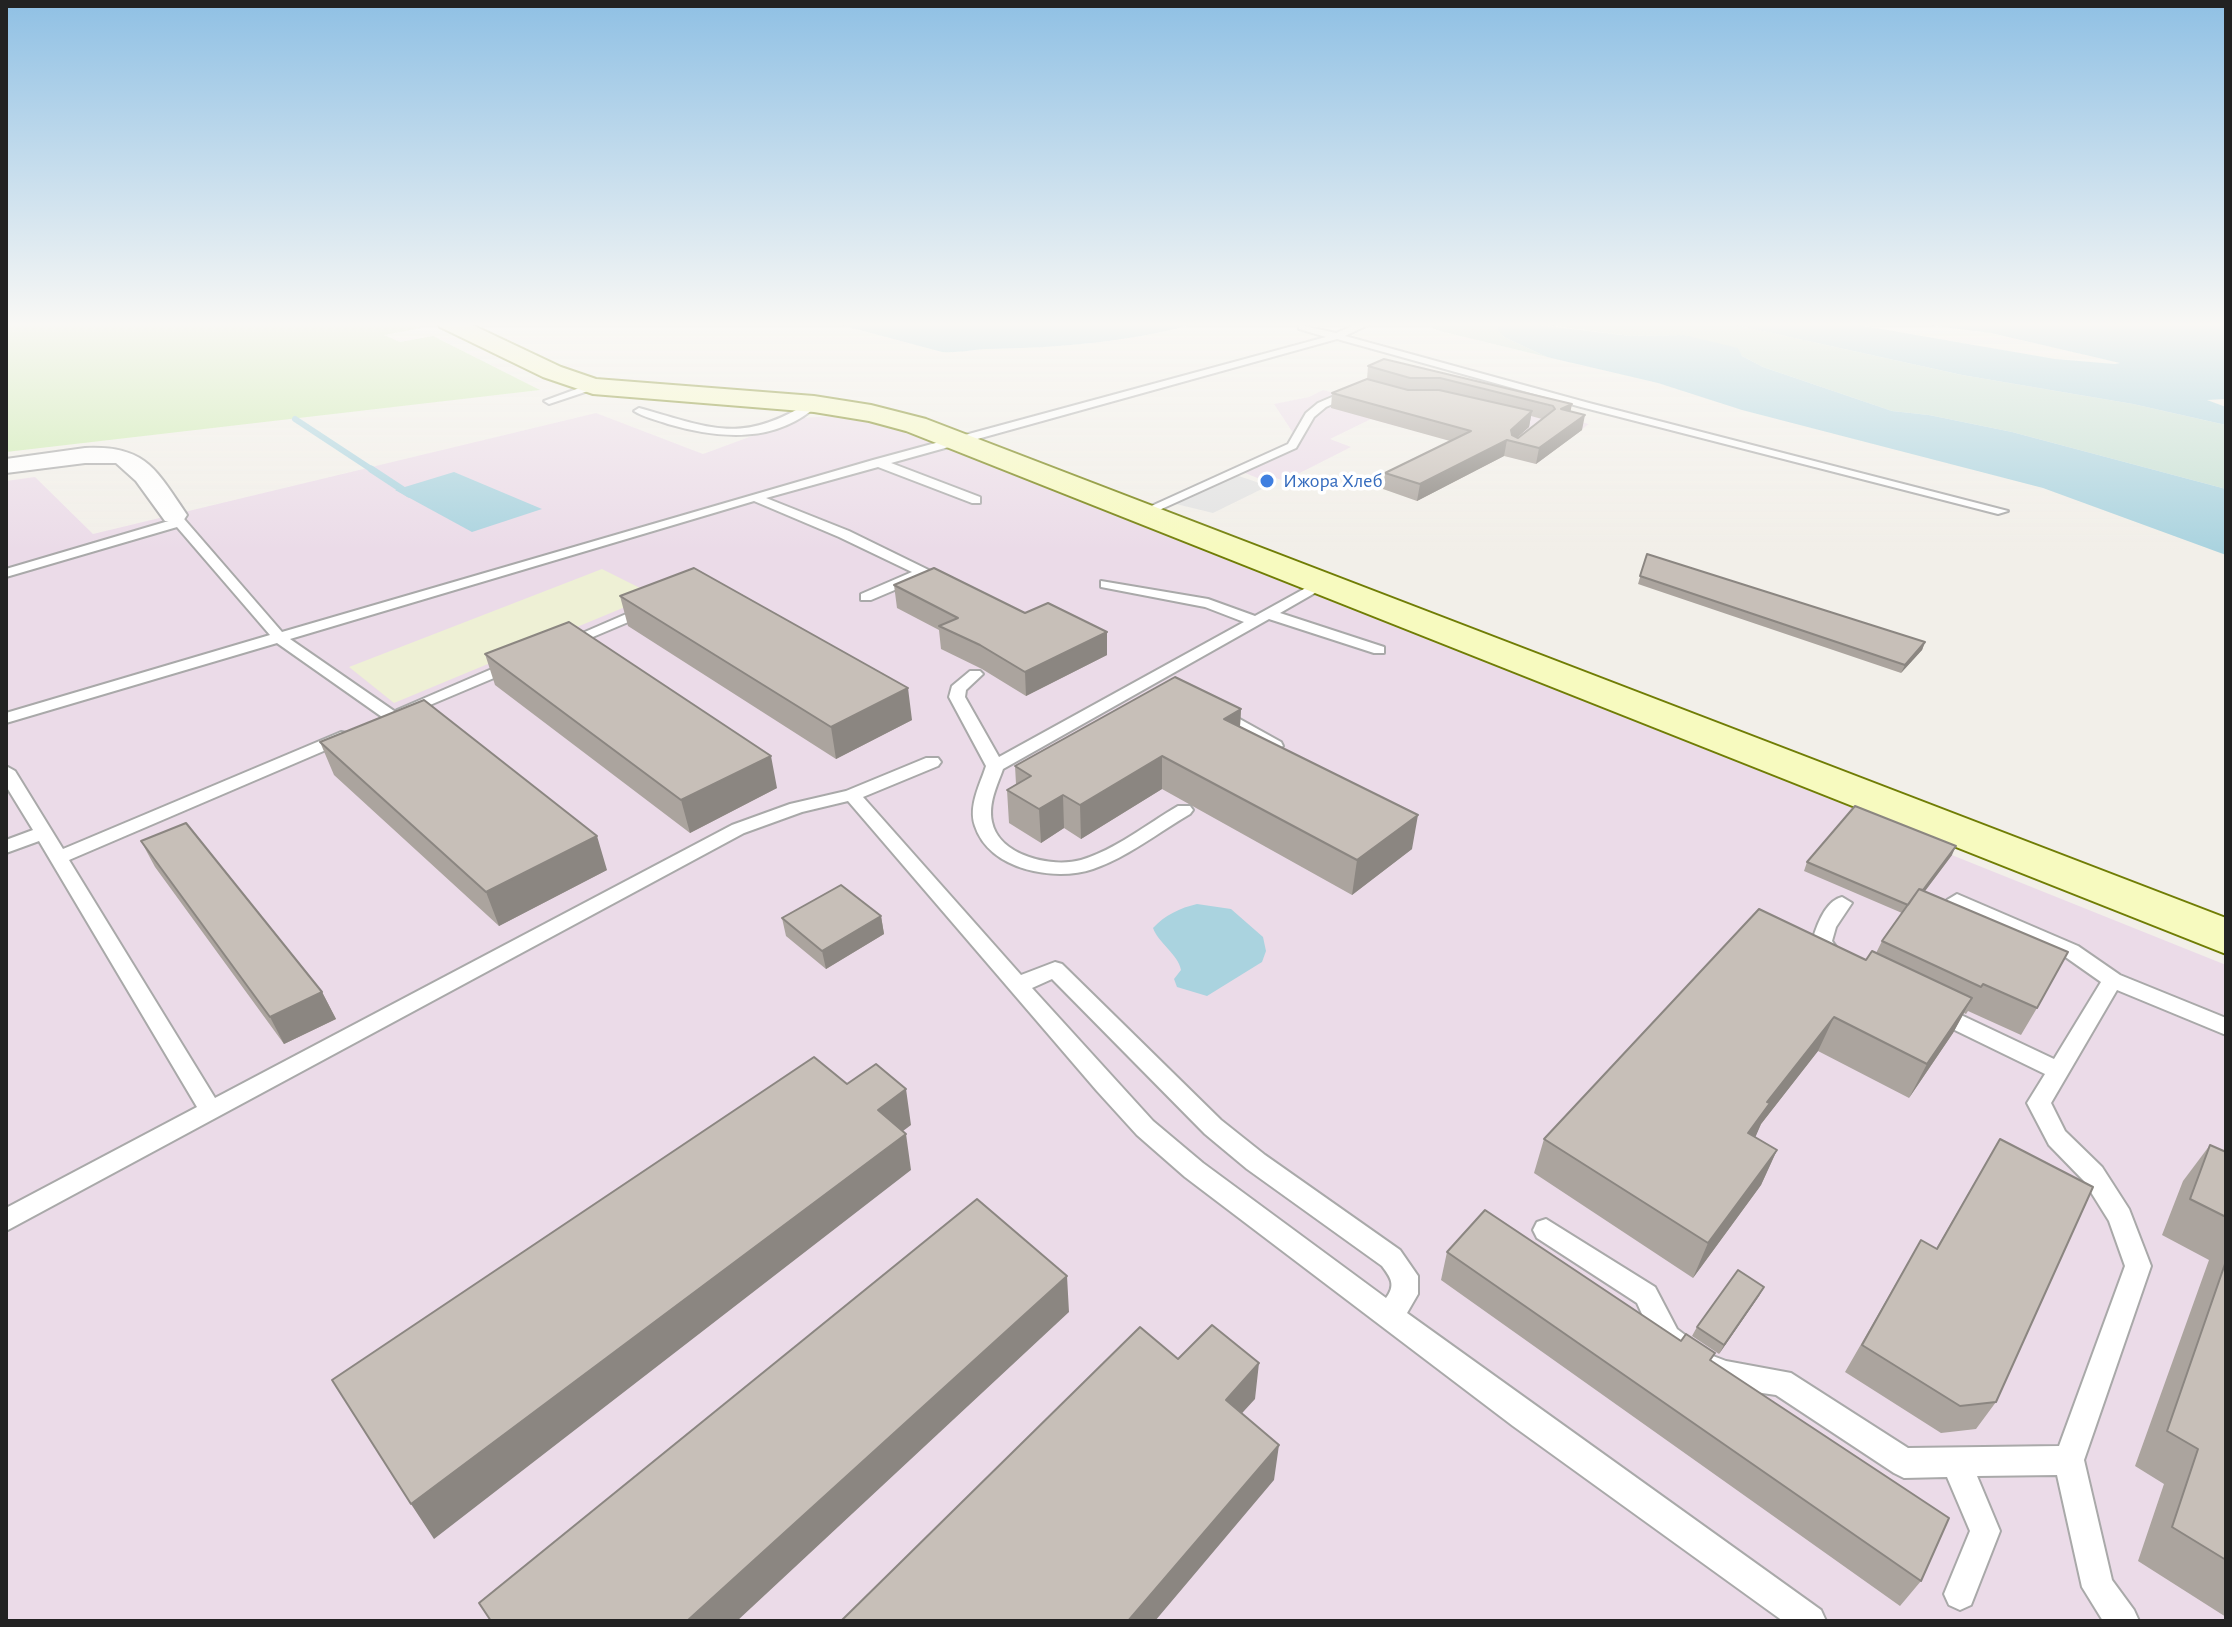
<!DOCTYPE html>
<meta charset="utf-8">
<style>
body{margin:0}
#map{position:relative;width:2232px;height:1627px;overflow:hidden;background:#f2efe9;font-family:"Alegreya Sans",sans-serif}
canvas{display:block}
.frame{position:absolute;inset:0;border:8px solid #222;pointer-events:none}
</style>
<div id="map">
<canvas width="2232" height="1627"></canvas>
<div class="frame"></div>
</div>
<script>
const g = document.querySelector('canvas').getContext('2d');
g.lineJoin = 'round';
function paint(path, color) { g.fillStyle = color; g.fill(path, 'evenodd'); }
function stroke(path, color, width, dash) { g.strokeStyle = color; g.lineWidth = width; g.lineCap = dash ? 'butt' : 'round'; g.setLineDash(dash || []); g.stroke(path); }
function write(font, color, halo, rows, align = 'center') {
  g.font = font + ' "Alegreya Sans",sans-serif'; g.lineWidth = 7; g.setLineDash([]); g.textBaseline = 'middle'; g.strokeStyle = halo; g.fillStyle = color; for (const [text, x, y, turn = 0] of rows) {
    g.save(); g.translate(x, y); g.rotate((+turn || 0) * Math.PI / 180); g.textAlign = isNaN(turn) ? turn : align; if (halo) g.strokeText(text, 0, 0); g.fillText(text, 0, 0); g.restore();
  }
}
paint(new Path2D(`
 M1382 373 1589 424 1536 464 1371 419 1330 439 1351 447 1284 481 1268 475 1260 479 1240 471 1286 444 1293 433 1274 404 1309 397 1323 390 1339 394Z
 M596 413 703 454 801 418 848 415 922 437 1858 807 1852 815 2226 965V1621H6V481L35 477 93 534Z`), '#ebdbe8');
paint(new Path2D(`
 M602 569 654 595 394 703 349 667Z`), '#eef0d5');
paint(new Path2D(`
 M11 322H412L421 328 384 335 400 342 433 336 540 390 6 452V331Z`), '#cdebb0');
paint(new Path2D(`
 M1428 322H1512L1498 328 1504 337 1547 357 1440 331 1427 325Z
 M1525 322H1722L1962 375 2133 404 2226 425V489L2012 432 1929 415 1892 411 1763 367 1742 356 1684 335 1631 336Z`), '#c6e0d4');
paint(new Path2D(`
 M1233 474 1268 486 1213 513 1172 503Z`), '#e2e2e2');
paint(new Path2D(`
 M830 322H1202C1131 342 1059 348 986 349 971 350 958 353 942 352Z
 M1512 322 1631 336 1684 335 1738 348 1742 356 1763 367 1892 411 1929 415 2012 432 2226 489V555L2043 488 1742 410 1658 383 1547 357 1504 337 1497 328Z
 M1722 322H1841L2055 359 2115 364 2120 363 1991 333 1904 322H2226V399L2207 400 2226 407V425L2133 404 1962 375Z
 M454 472 542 509 472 532 395 490Z
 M1197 904 1231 909 1263 937 1266 951 1262 962 1207 996 1177 987 1174 979 1181 970C1178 954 1159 944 1153 928 1165 915 1180 908 1197 904Z`), '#aad3df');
stroke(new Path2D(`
 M295 419 374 471`), '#aad3df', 6);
stroke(new Path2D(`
 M371 469 409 494`), '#aad3df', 7);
const service = new Path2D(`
 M1362 322H1374L1345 336 1589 403 2008 511 1998 514 1581 407 1337 339 891 463 980 497V503H972L878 467 766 498 849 531 947 579V585H937L923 578 871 600H861V594L912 572 839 537 754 501 290 639 397 713 399 716 397 719H385L277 643 6 723V713L270 635 177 527 6 577V569L172 520 168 515 170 512H178L282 632 873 460 1326 337 1299 329V325L1336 333Z
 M593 383 598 386 597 388 549 404 544 401Z
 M1353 388 1357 389V393L1326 407 1314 417 1296 448 1146 516 1136 513 1288 444 1306 413 1318 403Z
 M810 402 819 404C776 444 720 439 668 424 657 420 643 417 634 411L639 408C712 428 740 445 810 402Z
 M1322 579 1329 583 1327 586 1280 613 1384 647V653H1374L1269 619 1003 769C997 786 988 803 992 822 999 856 1052 868 1081 860 1115 850 1147 824 1178 806H1190L1193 810 1190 814C1159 832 1128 857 1093 869 1055 882 989 870 975 826 968 806 980 785 986 766L949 697 952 686 970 671H980L983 674 966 690 965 697 999 757 1244 622 1205 607 1101 587V581L1208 599 1255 616Z
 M647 605 652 606V612L569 647H559L557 644Z
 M515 659 520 661V667L411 713H399L397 710Z
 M1218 707 1281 742 1283 746 1275 751 1269 750 1212 715 1210 712Z
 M341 732 347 733 349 737 347 741 69 860 215 1098 732 825 790 804 846 791 926 758H938L941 762 938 766 863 797 1021 975 1055 962 1062 964 1221 1120 1265 1155 1400 1250 1418 1276V1294L1407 1313 1821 1610 1826 1621H1783L1513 1426 1185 1177 1137 1135 1097 1091 848 801 802 812 744 833 6 1231V1208L197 1107 39 841 6 853V840L33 830 6 786V766L15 771 63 849ZM1052 979 1205 1134 1247 1169 1382 1266C1391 1278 1396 1285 1386 1298L1203 1163 1153 1121 1032 988Z
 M1957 894 2078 946 2120 975 2226 1018V1035L2117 990 2051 1103 2065 1131 2102 1167 2129 1209 2151 1266 2084 1460 2112 1580 2134 1610 2139 1621H2103L2082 1587 2057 1475 1977 1476 2000 1531 1971 1605 1960 1610 1949 1605 1944 1594 1970 1531 1947 1477 1904 1478 1894 1473 1776 1395 1721 1387 1703 1378 1699 1369 1703 1360 1713 1356 1726 1361 1791 1373 1908 1448 2059 1446 2125 1266 2109 1221 2084 1181 2049 1145 2027 1103 2045 1074 1928 1017 1925 1012 1928 1007 1936 1004 1944 1007 2054 1059 2101 982 2064 956 1950 905 1947 900Z
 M1842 897 1852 903 1836 927 1832 941 1843 957 1840 962C1825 966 1819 954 1812 942 1816 927 1825 901 1842 897Z
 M1546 1219 1655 1287 1677 1329 1685 1335 1689 1344 1685 1353 1675 1357 1657 1347 1637 1303 1537 1238 1533 1230 1537 1222Z`);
const minor = new Path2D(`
 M85 448C145 445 156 469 187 515L183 521H165L136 481 116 463H85L6 473V459Z`);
const secondary = new Path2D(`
 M437 322H466L561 367 596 379 814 396 871 405 926 419 2226 918V954L906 431 869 421 814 412 593 394 543 377 440 327Z`);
stroke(service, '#a9a9a9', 4);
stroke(minor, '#a9a9a9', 4);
stroke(secondary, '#707d05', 4);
paint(service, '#fff');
paint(minor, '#fff');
paint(secondary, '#f7fabf');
paint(new Path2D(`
 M1384 359 1571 412 1582 430 1536 464 1504 456 1417 501 1383 489 1385 473 1450 441 1331 408 1332 393 1367 379 1368 366ZM1531 416 1542 419 1517 438 1529 427Z
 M1647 554 1925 642 1922 650 1901 673 1638 584Z
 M894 585 1107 632V655L1026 696 982 669 941 649 939 630 897 608Z
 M620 596 912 720 836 759 628 626Z
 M485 654 777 788 690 833 495 685Z
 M1241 709 1240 727 1412 849 1352 895 1162 789 1081 839 1064 828 1041 843 1009 823 1007 790 1016 784 1015 766Z
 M320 742 607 870 499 926 334 775Z
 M141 841 322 992 336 1019 284 1044 155 867Z
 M1952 855 1925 891 2037 1008 2021 1035 1968 1011 1966 1014 1964 1013 1953 1033 1909 1098 1818 1051 1761 1124 1755 1137 1777 1150 1761 1185 1693 1278 1534 1173 1544 1139 1866 960 1876 953 1882 941 1902 913 1804 871 1807 862Z
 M881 916 884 934 826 969 786 936 782 918Z
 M2000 1139 1996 1402 1976 1429 1941 1433 1845 1372 1921 1240 1936 1249Z
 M2210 1145 2226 1152V1617L2138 1561 2164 1484 2135 1466 2209 1260 2162 1235 2183 1181Z
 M1447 1252 1715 1353 1711 1360 1921 1581 1900 1606 1441 1280Z
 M1764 1287 1759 1296 1719 1354 1692 1336 1697 1327Z`), '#aba49e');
paint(new Path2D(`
 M1572 404 1569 419 1561 409Z
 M1532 411 1529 427 1512 442 1511 430Z
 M1585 415 1582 430 1536 464 1539 448Z
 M1507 440 1504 456 1417 501 1420 484Z
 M1107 632V655L1026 696 1025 672Z
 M1925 642 1922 650 1901 673 1905 665Z
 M908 688 912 720 836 759 831 727Z
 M1241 709 1239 741 1224 719Z
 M771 756 777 788 690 833 681 800Z
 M1162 756V789L1081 839 1080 805Z
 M1063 795 1064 828 1041 843 1039 809Z
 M1418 815 1412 849 1352 895 1357 860Z
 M597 836 607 870 499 926 486 892Z
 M1956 846 1952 855 1907 915 1911 906Z
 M881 916 884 934 826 969 822 951Z
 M322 992 336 1019 284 1044 270 1017Z
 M1972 998 1953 1033 1909 1098 1927 1064Z
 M1834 1017 1818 1051 1761 1124 1755 1138 1748 1133 1767 1102Z
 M906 1089 911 1125 883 1146 878 1110Z
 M906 1134 911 1170 434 1539 411 1504Z
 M1777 1150 1761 1185 1693 1278 1708 1243Z
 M1067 1276 1069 1312 737 1621H687Z
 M1764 1287 1759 1296 1719 1354 1724 1345Z
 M1259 1363 1255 1399 1222 1435 1226 1400Z
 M1279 1445 1274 1480 1155 1621H1128Z`), '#8b8681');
const building = new Path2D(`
 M1384 359 1572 404 1561 409 1585 415 1539 448 1507 440 1420 484 1385 473 1471 431 1332 393 1367 379 1408 390H1439L1532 411 1511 430 1512 435 1518 438 1555 409 1553 406 1440 378H1410L1368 366Z
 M1647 554 1925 642 1905 665 1640 576Z
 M694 568 908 688 831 727 620 596Z
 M934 568 1025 613 1048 603 1107 632 1025 672 980 645 939 626 958 618 894 585Z
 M569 622 771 756 681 800 485 654Z
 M1175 677 1241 709 1224 719 1418 815 1357 860 1162 756 1080 805 1063 795 1039 809 1007 790 1031 776 1015 766Z
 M424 700 597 836 486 892 320 742Z
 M1855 806 1956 846 1923 890 1919 889 1908 905 1807 862Z
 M186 823 322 992 270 1017 141 841Z
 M841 885 881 916 822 951 782 918Z
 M1919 889 2068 952 2037 1008 1983 984 1981 987 1882 941Z
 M1759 909 1866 960 1872 951 1972 998 1927 1064 1834 1017 1767 1102 1770 1103 1748 1133 1777 1150 1708 1243 1544 1139Z
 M814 1057 847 1084 876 1064 906 1089 878 1110 906 1134 411 1504 332 1380Z
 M2000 1139 2093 1187 1996 1402 1960 1406 1862 1345 1921 1240 1937 1249Z
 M2210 1145 2226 1152V1217L2190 1199Z
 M977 1199 1067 1276 687 1621H491L479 1603Z
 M1485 1210 1681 1341 1686 1334 1715 1353 1710 1360 1949 1518 1921 1581 1447 1252Z
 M2226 1261V1560L2172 1527 2198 1449 2167 1431Z
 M1738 1270 1764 1287 1724 1345 1697 1327Z
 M1212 1325 1259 1363 1226 1400 1279 1445 1128 1621H841L1140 1327 1178 1359Z`);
paint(building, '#c7bfb8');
stroke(building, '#8b8681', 2);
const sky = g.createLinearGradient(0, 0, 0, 550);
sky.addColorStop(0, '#8fc0e4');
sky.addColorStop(0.59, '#f9f8f5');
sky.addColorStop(1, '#f9f8f500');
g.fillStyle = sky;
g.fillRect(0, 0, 2232, 550);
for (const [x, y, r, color] of [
 [1267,481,8,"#3f7fe0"]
]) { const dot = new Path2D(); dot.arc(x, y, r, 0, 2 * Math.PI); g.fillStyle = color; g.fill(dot); stroke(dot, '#fff', 3); }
write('20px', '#366cbe', '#fff', [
 ["Ижора Хлеб",1283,481]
], 'left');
</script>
